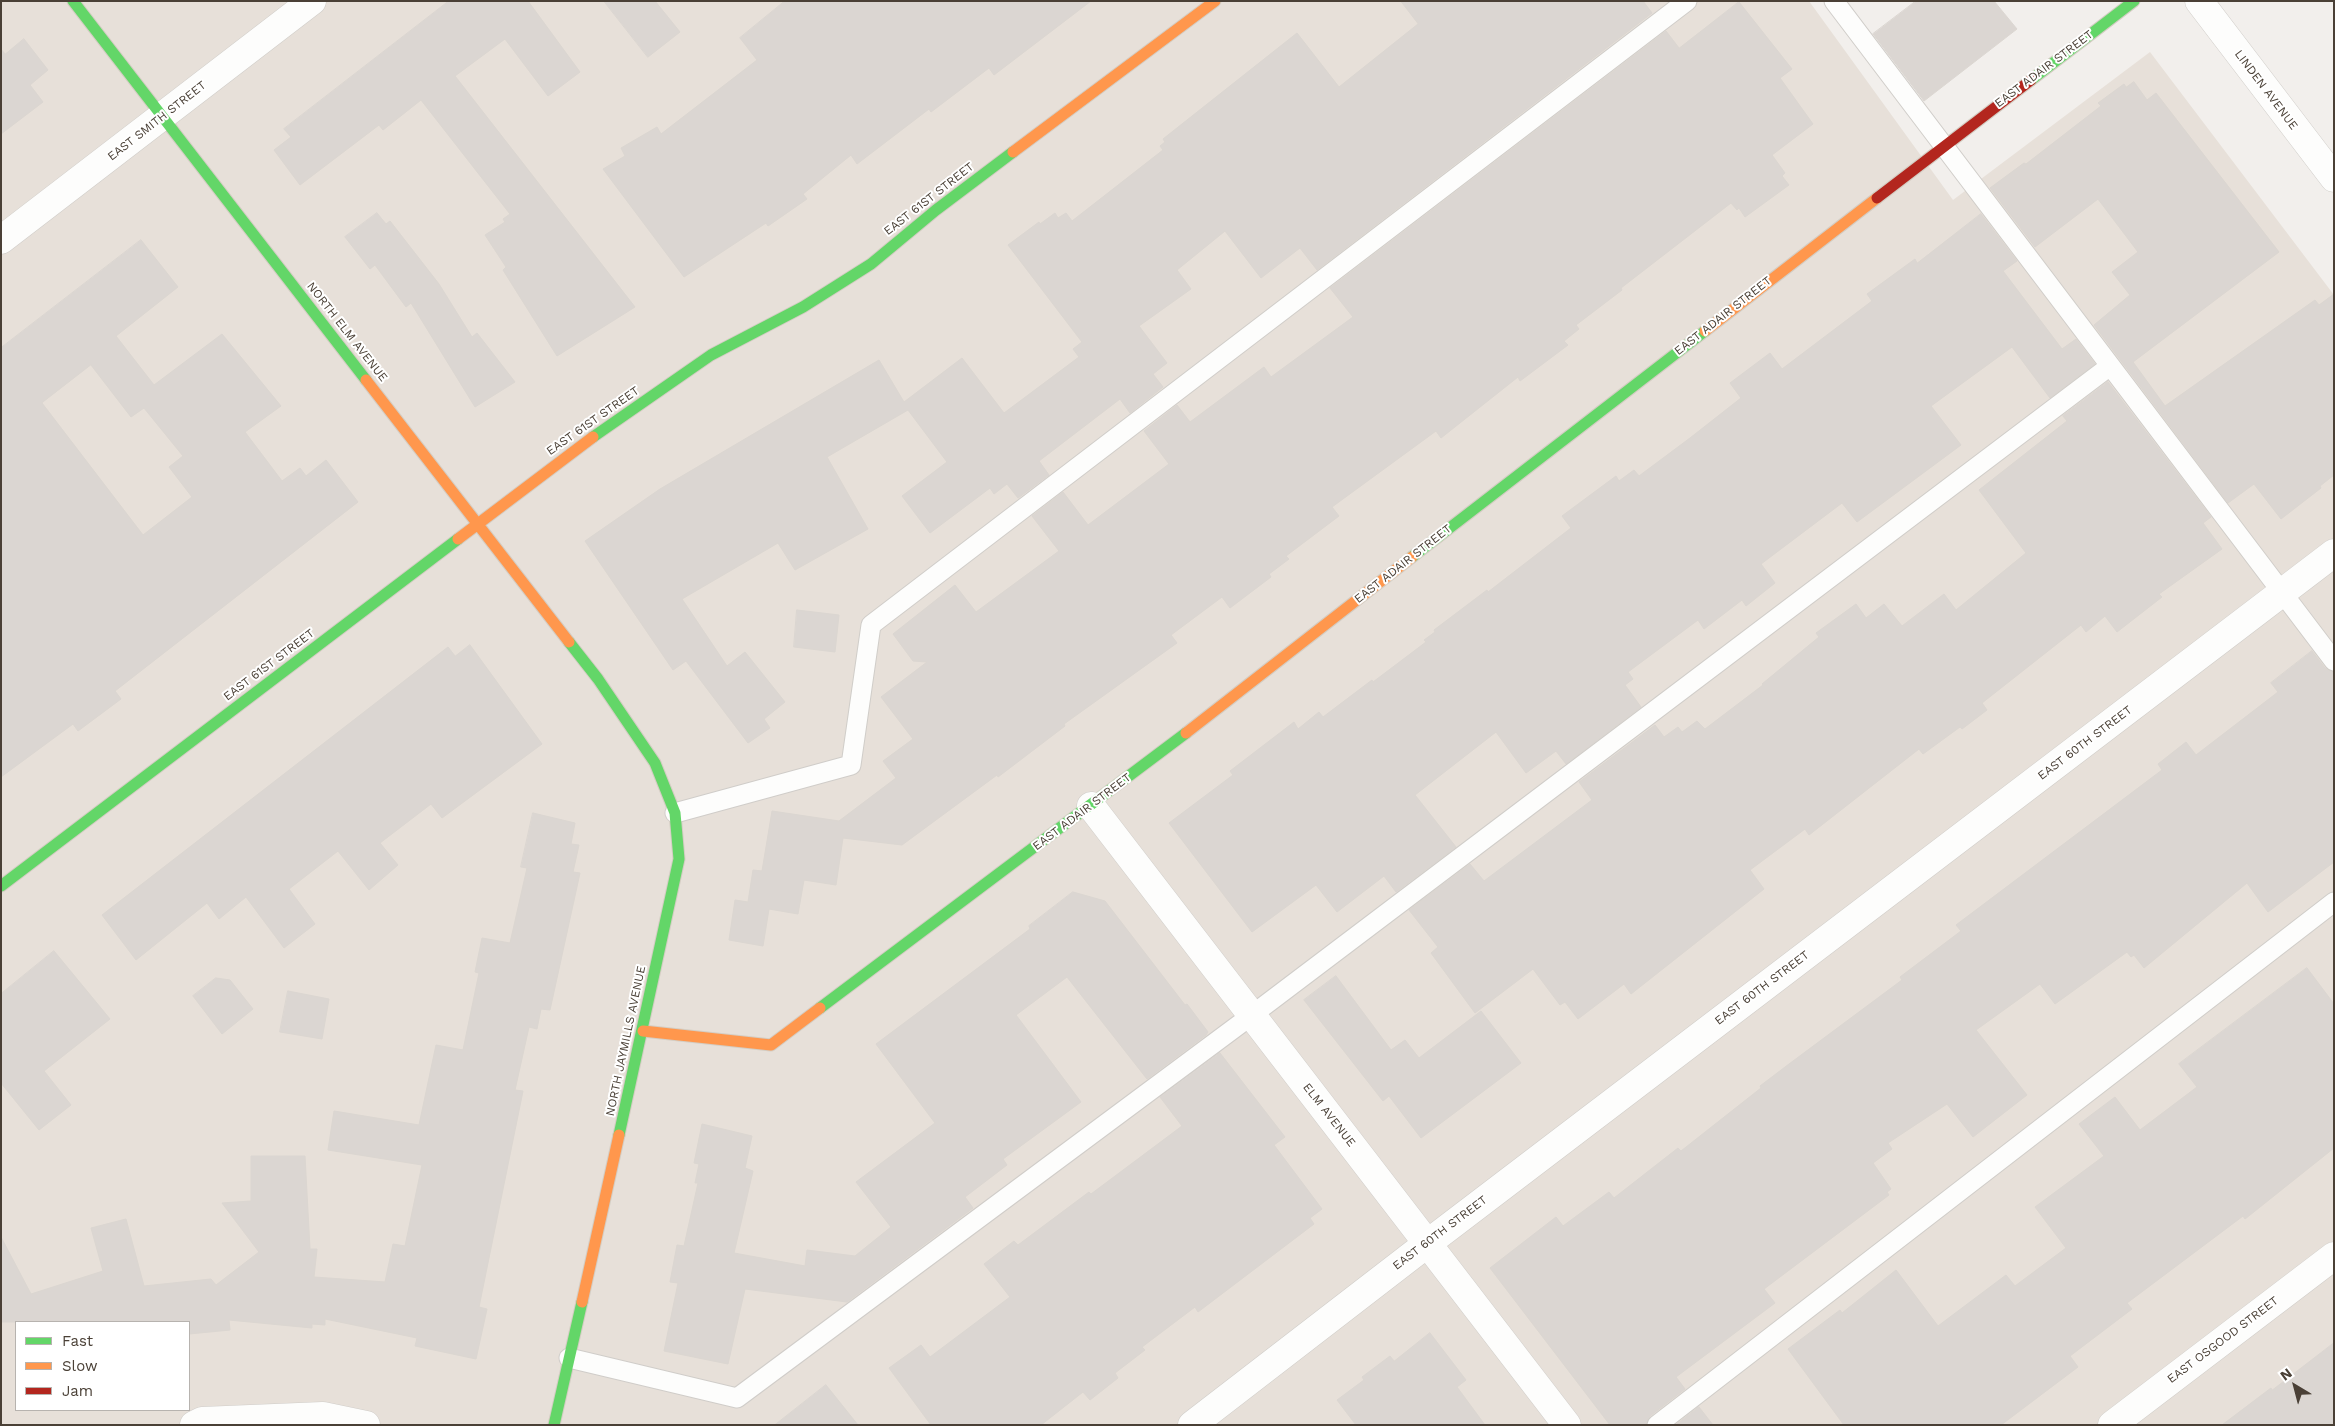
<!DOCTYPE html>
<style>
body{margin:0}
#map{position:relative;width:2335px;height:1426px;overflow:hidden;background:#f2efec;font-family:"Work Sans",sans-serif}
canvas{display:block}
.frame{position:absolute;inset:0;border:2px solid #4a4036;pointer-events:none}
.legend{position:absolute;left:15px;top:1321px;width:175px;height:90px;box-sizing:border-box;background:#fff;border:1px solid #b7b3af;margin:0;padding:6px 9px;list-style:none;font-size:15px;color:#4a4036}
.legend li{display:flex;align-items:center;gap:10px;height:25px}
.legend b{width:25px;border:1px solid #b7b3af}
.north{position:absolute;left:2270px;top:1361px;width:50px;height:50px;-webkit-text-stroke:4px #fff;paint-order:stroke;rotate:323deg;font-size:14px;font-weight:700;line-height:20px;text-align:center;color:#4a4036}
.north::after{content:'';display:block;margin:auto;width:18px;height:22px;background:#4a4036;clip-path:polygon(50% 0,100% 100%,50% 72%,0 100%)}
</style>
<div id="map">
<canvas width="2335" height="1426"></canvas>
<div class="frame"></div>
<ul class="legend">
<li><b style="height:6px;background:#63d668"></b>Fast</li>
<li><b style="height:6px;background:#ff974d"></b>Slow</li>
<li><b style="height:6px;background:#b3261e"></b>Jam</li>
</ul>
<div class="north">N</div>
</div>
<script>
const g = document.querySelector('canvas').getContext('2d');
g.lineJoin = 'round';
function paint(path, color) { g.fillStyle = color; g.fill(path, 'evenodd'); }
function stroke(path, color, width, dash) { g.strokeStyle = color; g.lineWidth = width; g.lineCap = dash ? 'butt' : 'round'; g.setLineDash(dash || []); g.stroke(path); }
function write(font, color, halo, rows, align = 'center') {
  g.font = font + ' "Work Sans",sans-serif'; g.lineWidth = 4; g.setLineDash([]); g.textBaseline = 'middle'; g.strokeStyle = halo; g.fillStyle = color; for (const [text, x, y, turn = 0] of rows) {
    g.save(); g.translate(x, y); g.rotate((+turn || 0) * Math.PI / 180); g.textAlign = isNaN(turn) ? turn : align; if (halo) g.strokeText(text, 0, 0); g.fillText(text, 0, 0); g.restore();
  }
}
paint(new Path2D(`
 M1 1H1809L1953 200 2150 52 2334 295V1425H1ZM16 1322H189V1410H16Z`), '#e7e0d9');
const building = new Path2D(`
 M449 1H528L580 72 548 96 505 39 455 76 635 307 557 356 503 270 506 267 485 235 505 222 503 219 510 214 421 100 383 130 379 125 300 185 274 150 291 137 284 129Z
 M604 1H655L680 32 648 57Z
 M785 1H1091L994 75 989 68 931 112 929 109 857 164 851 155 803 194 807 199 768 226 766 223 684 277 603 169 625 156 621 148 657 127 661 134 757 60 740 38Z
 M1401 1H1643L1652 13 1317 270 1300 248 1261 278 1225 231 1177 270 1191 289 1139 326 1167 363 1153 374 1163 387 1130 413 1120 399 1039 461 1049 475 1018 498 1007 484 994 494 990 488 930 533 902 496 947 462 908 410 827 457 868 529 795 570 778 543 682 599 727 666 745 652 785 702 764 719 770 728 748 743 686 661 673 670 585 541 660 489 879 360 904 402 962 358 1004 413 1079 357 1073 349 1082 342 1008 245 1039 222 1040 224 1055 213 1058 218 1066 213 1072 221 1163 150 1160 146 1165 142 1163 139 1297 33 1339 87 1418 24Z
 M1916 1H1994L2017 29 1924 101 1873 34Z
 M1739 2 1792 69 1780 78 1813 124 1772 155 1785 173 1782 176 1789 185 1745 217 1739 208 1737 210 1731 203 1621 288 1622 290 1576 325 1579 329 1564 341 1568 345 1520 381 1518 377 1441 438 1436 431 1332 507 1339 516 1286 556 1289 559 1269 574 1271 577 1230 608 1222 597 1171 635 1177 643 1064 724 1065 726 998 777 997 775 902 845 843 838 836 885 804 880 798 914 769 909 763 946 729 940 735 900 748 902 753 870 762 871 772 811 839 821 896 778 883 761 913 739 881 697 927 662 913 661 893 634 955 585 976 612 1059 551 1032 516 1063 492 1088 525 1169 464 1144 431 1177 405 1190 422 1264 367 1271 377 1353 317 1330 288 1666 31 1679 48Z
 M24 39 48 70 30 85 43 102 1 134V49L5 54Z
 M2134 82 2147 100 2156 93 2279 252 2133 362 2165 406 2315 300 2319 305 2334 294V475L2320 486 2321 488 2281 519 2254 484 2228 503 2094 325 2130 295 2112 272 2138 252 2098 199 2035 247 1990 188 2024 163 2026 164 2101 106 2098 103 2124 84 2126 87Z
 M377 213 386 224 390 221 439 284 472 337 477 333 515 382 475 407 411 303 406 307 375 265 370 269 345 237Z
 M1981 214 2017 261 2003 271 2062 349 2076 339 2095 364 2050 398 2012 347 1931 406 1961 445 1857 522 1842 503 1761 564 1775 583 1746 606 1742 600 1704 629 1698 620 1628 672 1633 679 1625 685 1641 707 1566 764 1556 751 1526 773 1496 732 1415 795 1456 847 1396 892 1384 876 1337 912 1316 885 1252 932 1169 823 1233 775 1230 771 1294 722 1298 729 1319 712 1323 717 1372 680 1373 682 1426 642 1424 640 1435 632 1434 630 1487 590 1488 592 1571 528 1562 516 1616 476 1619 481 1634 470 1639 476 1690 438 1741 398 1730 383 1770 353 1782 369 1872 301 1867 294 1915 259 1917 263Z
 M141 240 178 287 116 336 154 385 222 334 281 406 245 432 282 481 300 468 306 476 326 460 358 502 115 691 121 699 78 731 73 724 1 777V348ZM91 365 131 417 144 408 183 456 169 467 192 497 143 535 42 403Z
 M2108 382 2211 517 2203 523 2222 549 2159 594 2162 597 2117 632 2105 616 2086 632 2081 625 1982 703 1987 710 1962 729 1960 727 1923 754 1919 749 1809 835 1805 829 1750 870 1764 889 1631 994 1624 984 1578 1019 1565 1002 1560 1005 1533 969 1475 1013 1431 953 1438 947 1409 910 1470 864 1484 881 1592 800 1579 782 1655 725 1664 737 1678 727 1682 732 1697 721 1705 729 1763 685 1762 684 1819 637 1816 633 1856 604 1866 618 1884 604 1902 626 1944 594 1956 610 2026 553 1979 490 2067 421 2063 416Z
 M797 610 839 615 835 652 794 647Z
 M470 645 542 744 442 818 431 804 380 843 398 865 369 890 338 851 289 889 315 924 284 948 246 897 219 919 207 903 136 960 102 915 448 647 455 656Z
 M2312 651 2325 668 2334 672V862L2268 912 2247 883 2144 968 2134 955 2131 957 2127 952 2055 1004 2040 984 1976 1030 2027 1095 1973 1137 1947 1104 1888 1143 1892 1149 1873 1163 1891 1189 1887 1192 1889 1195 1764 1289 1775 1303 1676 1377 1685 1389 1650 1416 1646 1425H1610L1490 1268 1556 1217 1563 1226 1609 1192 1614 1198 1678 1148 1681 1151 1761 1088 1760 1086 1789 1064 1902 980 1900 977 1961 931 1956 925 2162 770 2158 764 2186 742 2196 755 2278 692 2271 683Z
 M533 813 575 823 571 844 579 845 573 872 580 873 550 1010 541 1009 537 1029 529 1027 515 1090 523 1091 479 1307 487 1309 476 1359 415 1346 417 1338 325 1319V1325L312 1324V1328L229 1320 230 1330 189 1334V1322H1V1237L31 1294 103 1271 91 1228 126 1219 144 1286 211 1279 216 1285 259 1252 222 1203 251 1201V1156H305L310 1249H317L314 1277 385 1282 393 1244 405 1246 422 1165 328 1150 334 1111 419 1125 436 1045 463 1050 479 973 475 972 482 938 510 943 527 868 521 867Z
 M1073 892 1105 901 1185 1005 1187 1004 1208 1032 1206 1035 1147 1079 1067 977 1016 1015 1081 1102 1003 1159 1007 1165 965 1197 973 1208 847 1302 745 1289 728 1364 664 1351 678 1283 670 1282 677 1245 684 1246 698 1183H695L699 1164 694 1163 702 1124 752 1136 745 1168 753 1171 734 1253 805 1266 807 1250 855 1256 891 1227 856 1182 935 1123 876 1044 1030 929 1029 926Z
 M54 951 110 1019 44 1071 71 1105 39 1130 1 1083V994Z
 M2307 968 2334 1004V1148L2245 1219 2243 1216 2127 1303 2132 1309 2070 1356 2078 1367 2001 1425H1844L1788 1349 1840 1310 1842 1313 1896 1270 1938 1326 2006 1275 2015 1286 2066 1248 2035 1207 2104 1156 2079 1124 2115 1097 2140 1130 2197 1087 2179 1064Z
 M1336 976 1391 1050 1405 1040 1419 1058 1481 1011 1521 1063 1421 1138 1389 1096 1383 1101 1304 1000Z
 M216 978 230 980 253 1009 222 1034 193 996Z
 M288 991 329 999 322 1039 280 1032Z
 M1220 1053 1285 1137 1274 1145 1322 1209 1310 1218 1314 1224 1198 1312 1195 1307 1142 1347 1145 1350 1115 1373 1118 1378 1090 1400 1083 1392 1041 1425H931L889 1368 921 1345 930 1357 1010 1297 984 1264 1014 1241 1018 1245 1089 1192 1091 1194 1182 1126 1160 1097Z
 M1430 1333 1466 1380 1457 1387 1485 1425H1356L1337 1400 1364 1380 1362 1377 1390 1356 1394 1361Z
 M2334 1343V1425H2222L2271 1388 2272 1390Z
 M826 1385 858 1425H775Z
 M1699 1407 1713 1425H1676Z`);
paint(building, '#dbd6d2');
stroke(building, '#dbd6d1', 1);
const lane = new Path2D(`
 M1834 1 2334 661
 M675 813 851 765 871 625 1687 1
 M569 1358 737 1398 1252 1015 2110 366
 M1657 1425 2334 902`);
const street = new Path2D(`
 M2199 1 2334 178
 M1 240 312 1
 M1091 806 1567 1425
 M194 1425 202 1421 323 1416 366 1425
 M1192 1425 1428 1243 2334 553
 M2112 1425 2334 1256`);
const fast = new Path2D(`
 M73 1 366 380
 M2031 80 2134 1
 M593 437 711 355 803 307 871 264 936 210 1013 152
 M1412 557 1705 331
 M569 642 598 679 655 763 675 813 679 859 619 1135
 M1 886 458 539
 M820 1008 1186 733
 M554 1425 582 1302`);
const slow = new Path2D(`
 M1013 152 1215 1
 M1705 331 1877 198
 M366 380 569 642
 M458 539 593 437
 M1186 733 1412 557
 M643 1031 771 1045 820 1008
 M582 1302 619 1135`);
const jam = new Path2D(`
 M1877 198 2031 80`);
stroke(lane, '#d0cdc9', 21);
stroke(street, '#d0cdc9', 29);
stroke(fast, '#d4cdc3', 13);
stroke(slow, '#d4cdc3', 13);
stroke(jam, '#d4cdc3', 13);
stroke(lane, '#fdfdfc', 19);
stroke(street, '#fdfdfc', 28);
stroke(fast, '#63d668', 11);
stroke(slow, '#ff974d', 11);
stroke(jam, '#b3261e', 11);
write('12px', '#4a4036', '#fff', [
 ["EAST ADAIR STREET",2044,69,-37],
 ["LINDEN AVENUE",2266,90,53],
 ["EAST SMITH STREET",157,121,-38],
 ["EAST 61ST STREET",929,199,-38],
 ["EAST ADAIR STREET",1723,316,-38],
 ["NORTH ELM AVENUE",347,332,52],
 ["EAST 61ST STREET",593,421,-35],
 ["EAST ADAIR STREET",1403,564,-38],
 ["EAST 61ST STREET",269,665,-37],
 ["EAST 60TH STREET",2085,743,-37],
 ["EAST ADAIR STREET",1082,812,-37],
 ["EAST 60TH STREET",1762,988,-37],
 ["NORTH JAYMILLS AVENUE",626,1041,-78],
 ["ELM AVENUE",1329,1115,52],
 ["EAST 60TH STREET",1440,1233,-37],
 ["EAST OSGOOD STREET",2223,1340,-37]
]);
</script>
